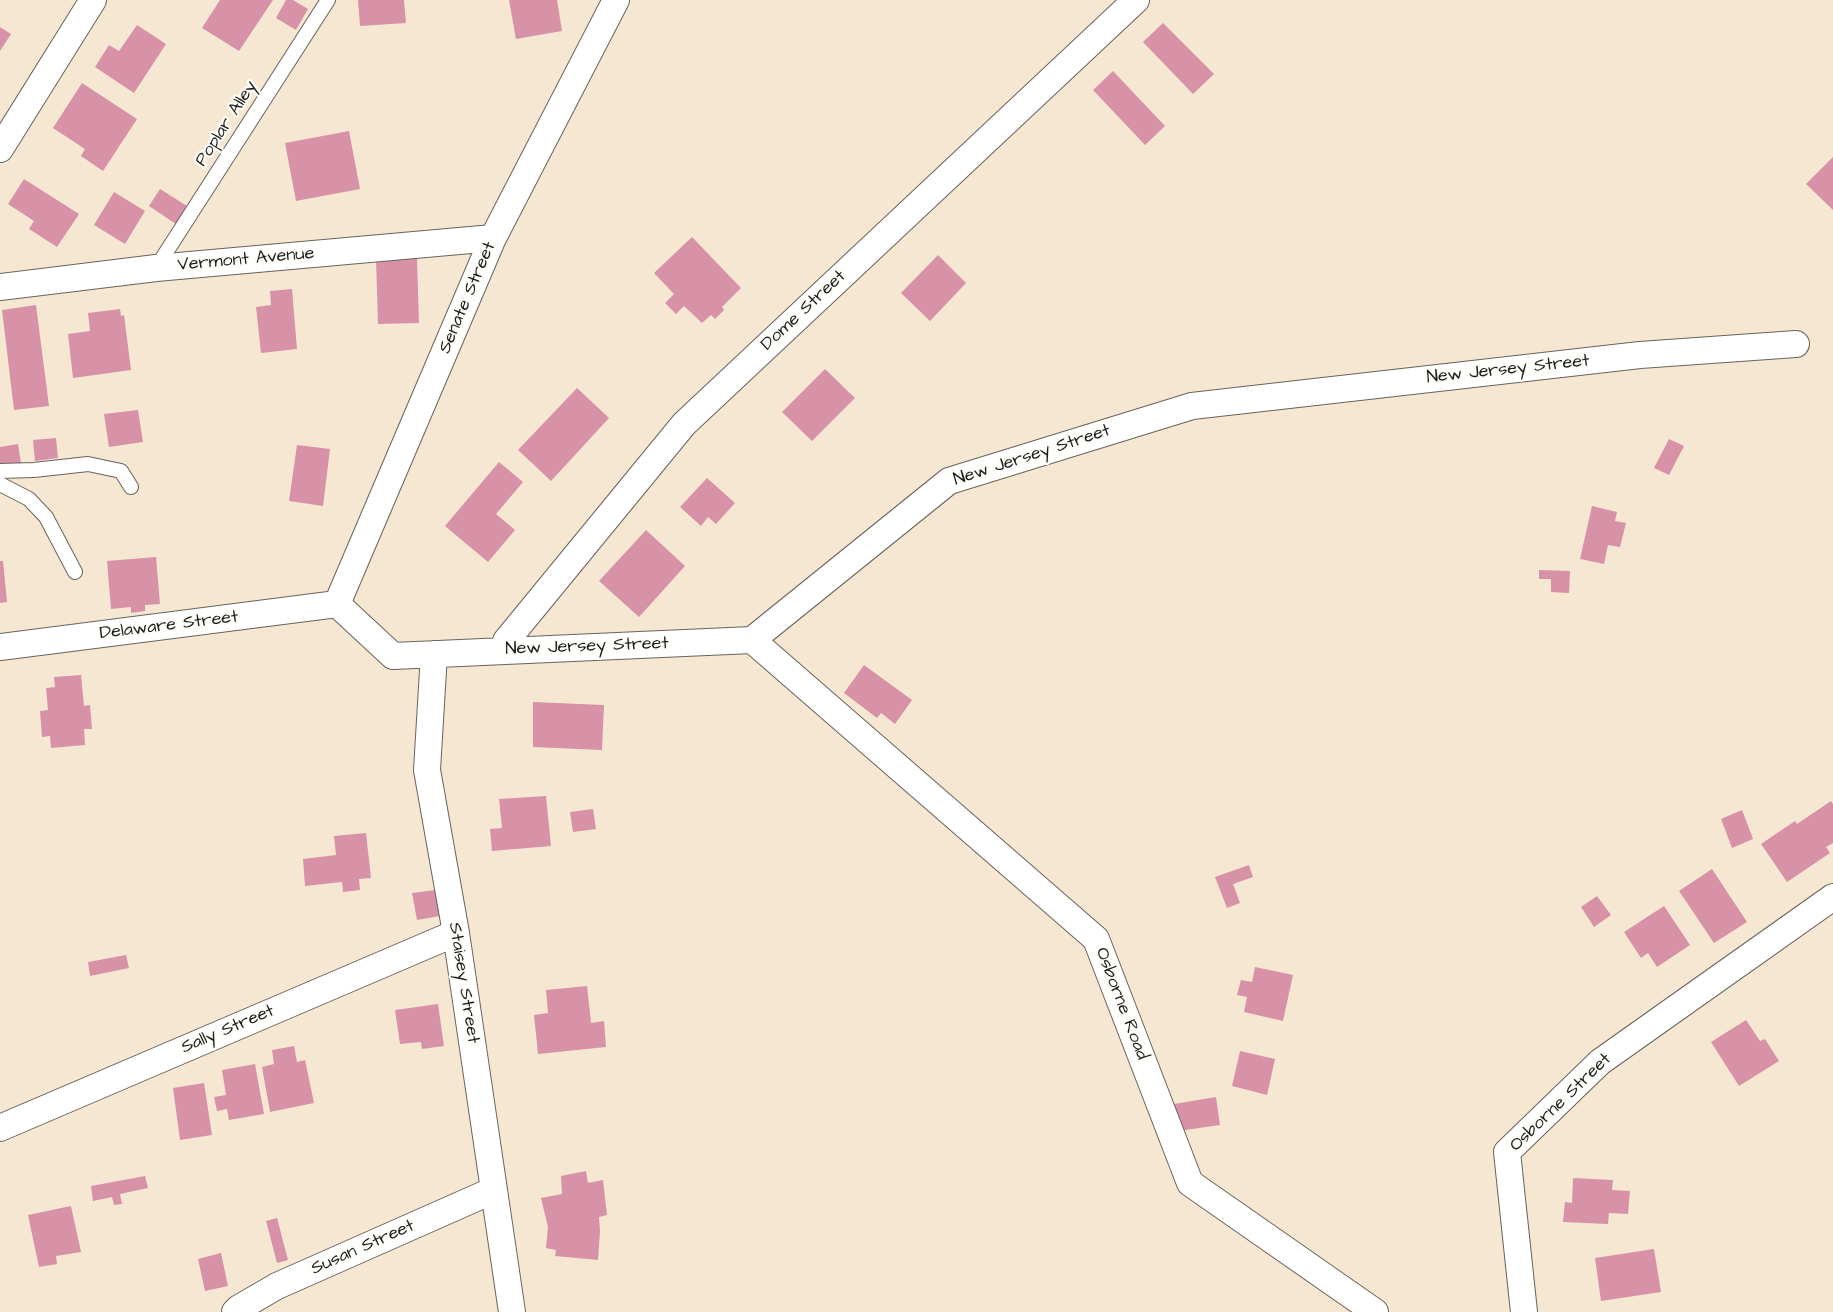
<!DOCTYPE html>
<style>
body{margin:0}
canvas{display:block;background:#f6e7d2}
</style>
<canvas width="1833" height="1312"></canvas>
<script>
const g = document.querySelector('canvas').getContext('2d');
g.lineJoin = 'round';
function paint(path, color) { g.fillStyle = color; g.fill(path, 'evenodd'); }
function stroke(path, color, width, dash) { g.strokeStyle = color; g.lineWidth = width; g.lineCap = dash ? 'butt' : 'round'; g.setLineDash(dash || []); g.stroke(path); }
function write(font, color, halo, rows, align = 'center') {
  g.font = font + ' "Architects Daughter",sans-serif'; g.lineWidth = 4.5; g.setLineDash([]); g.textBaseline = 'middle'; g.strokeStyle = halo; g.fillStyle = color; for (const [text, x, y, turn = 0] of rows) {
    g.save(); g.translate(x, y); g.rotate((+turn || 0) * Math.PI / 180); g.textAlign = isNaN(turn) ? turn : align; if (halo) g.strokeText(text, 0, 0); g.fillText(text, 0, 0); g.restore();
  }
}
paint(new Path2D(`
 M220 0H273L239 51 202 28Z
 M286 0H293L308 9 296 30 276 18Z
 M358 0H404L406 23 360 26Z
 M509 0H557L562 31 516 39Z
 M1163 23 1214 74 1193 94 1143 42Z
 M137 25 166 44 134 93 95 67 109 45 119 51Z
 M0 27 11 34 0 51Z
 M1113 71 1165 126 1145 145 1093 90Z
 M82 83 137 119 103 171 81 156 85 149 53 128Z
 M349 131 360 189 296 201 285 143Z
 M1833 157V210L1806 184Z
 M24 179 79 214 57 247 29 229 34 221 8 204Z
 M160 189 187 206 176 224 149 206Z
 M114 192 145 211 125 244 94 225Z
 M692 237 741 288 722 307 724 310 715 319 711 315 702 323 684 306 676 314 665 303 674 294 654 273Z
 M938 255 966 283 930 321 901 293Z
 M417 258 419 323 378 324 376 259Z
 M292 289 297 349 261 353 256 307 271 305 270 291Z
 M36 305 49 406 14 410 2 310Z
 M120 309 121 316 124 315 131 370 73 378 68 334 90 331 88 313Z
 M825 369 855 398 812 441 782 412Z
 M577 388 609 418 551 481 518 450Z
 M138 410 143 442 109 447 104 414Z
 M56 438 58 458 35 461 33 440Z
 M1669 439 1684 446 1669 475 1654 468Z
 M18 444 21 463 0 466V447Z
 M297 445 330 449 323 506 289 501Z
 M499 462 523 482 496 514 515 530 488 562 445 526Z
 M707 478 735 503 716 524 708 517 701 526 680 507Z
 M1592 506 1617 512 1615 521 1626 523 1620 547 1608 545 1604 564 1580 559Z
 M646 530 685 566 639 617 599 581Z
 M156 557 160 604 145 605V611L131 613V607L111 609 107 561Z
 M0 561H3L7 602 0 603Z
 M1539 570 1570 571 1569 593 1551 592V579H1539Z
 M864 665 912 700 895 724 881 713 877 718 844 693Z
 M81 675 84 706 90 705 92 729H84L85 745 51 748 50 736 42 737 40 711 48 710 46 688 55 687 54 677Z
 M533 702 604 705 602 750 533 747Z
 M546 796 551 846 492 851 490 829 502 828 499 799Z
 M1831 801 1833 804V843L1826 847 1830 853 1787 882 1761 844 1795 821 1797 824Z
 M593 809 596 829 573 832 570 812Z
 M1742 810 1753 839 1732 848 1721 819Z
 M366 833 371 878 359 879 360 890 343 892 342 882 305 886 303 859 336 855 334 836Z
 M1249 865 1253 877 1233 884 1240 903 1227 908 1215 877Z
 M1712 869 1747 922 1714 943 1679 891Z
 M436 890 440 916 417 920 412 893Z
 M1597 896 1611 915 1594 927 1581 907Z
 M1664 906 1690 945 1657 967 1648 953 1641 958 1624 932Z
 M126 955 129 968 90 976 88 962Z
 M1255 967 1293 975 1283 1021 1244 1012 1247 997 1237 995 1241 980 1252 982Z
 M587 986 591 1023 604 1021 606 1047 538 1054 534 1015 548 1013 546 990Z
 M438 1004 444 1046 422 1049 421 1042 400 1044 395 1010Z
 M1746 1020 1760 1041 1765 1039 1779 1061 1739 1086 1711 1042Z
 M294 1046 297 1062 305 1060 314 1103 270 1112 262 1067 274 1064 272 1050Z
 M1240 1051 1275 1059 1267 1095 1232 1086Z
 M255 1064 264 1114 229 1120 227 1109 217 1111 214 1097 226 1095 222 1070Z
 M204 1083 212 1135 180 1140 173 1088Z
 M1216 1097 1220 1125 1178 1131 1174 1104Z
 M586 1171 588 1183 603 1180 607 1215 599 1217 600 1231 598 1260 555 1256 556 1250 546 1248 548 1227 541 1198 562 1194 561 1176Z
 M145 1176 148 1188 120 1194 122 1204 114 1205 112 1197 93 1201 91 1186Z
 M1573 1178 1613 1180 1612 1190 1630 1191 1628 1214 1609 1213 1608 1224 1563 1222 1565 1202 1572 1203Z
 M71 1206 81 1252 56 1256 57 1264 39 1267 28 1215Z
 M277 1218 288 1260 277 1263 266 1221Z
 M1654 1249 1661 1292 1601 1301 1595 1258Z
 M221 1253 228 1286 205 1291 198 1259Z`), '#d892a8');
const service = new Path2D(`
 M156 268 328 0
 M0 471 34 470 88 464 121 471 131 487
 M0 484 29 499 46 517 75 572`);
const minor = new Path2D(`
 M0 149 93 0
 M0 287 156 268 493 238
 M337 604 393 656 752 640 949 481 1192 406 1640 355 1796 344
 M337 604 493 238 616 0
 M752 640 1096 939 1190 1183 1375 1312
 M0 647 337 604
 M505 650 506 641 684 424 1136 0
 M434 654 427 770 456 933 512 1312
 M0 1128 456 933
 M235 1312 239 1308 277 1286 494 1190
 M1524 1312 1507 1152 1600 1062 1833 897`);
stroke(service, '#68635c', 16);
stroke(minor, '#68635c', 28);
stroke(service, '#fff', 14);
stroke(minor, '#fff', 26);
write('18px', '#1c1c1c', '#fdfcf7', [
 ["Poplar Alley",227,124,-57],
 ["Vermont Avenue",246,260,-5],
 ["Senate Street",468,298,-67],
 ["Dome Street",804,311,-43],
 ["New Jersey Street",1508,370,-6],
 ["New Jersey Street",1032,456,-18],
 ["Delaware Street",169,626,-7],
 ["New Jersey Street",587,647,-2],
 ["Staisey Street",463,983,81],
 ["Osborne Road",1121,1004,69],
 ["Sally Street",228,1030,-23],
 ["Osborne Street",1561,1103,-44],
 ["Susan Street",363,1248,-24]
]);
</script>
